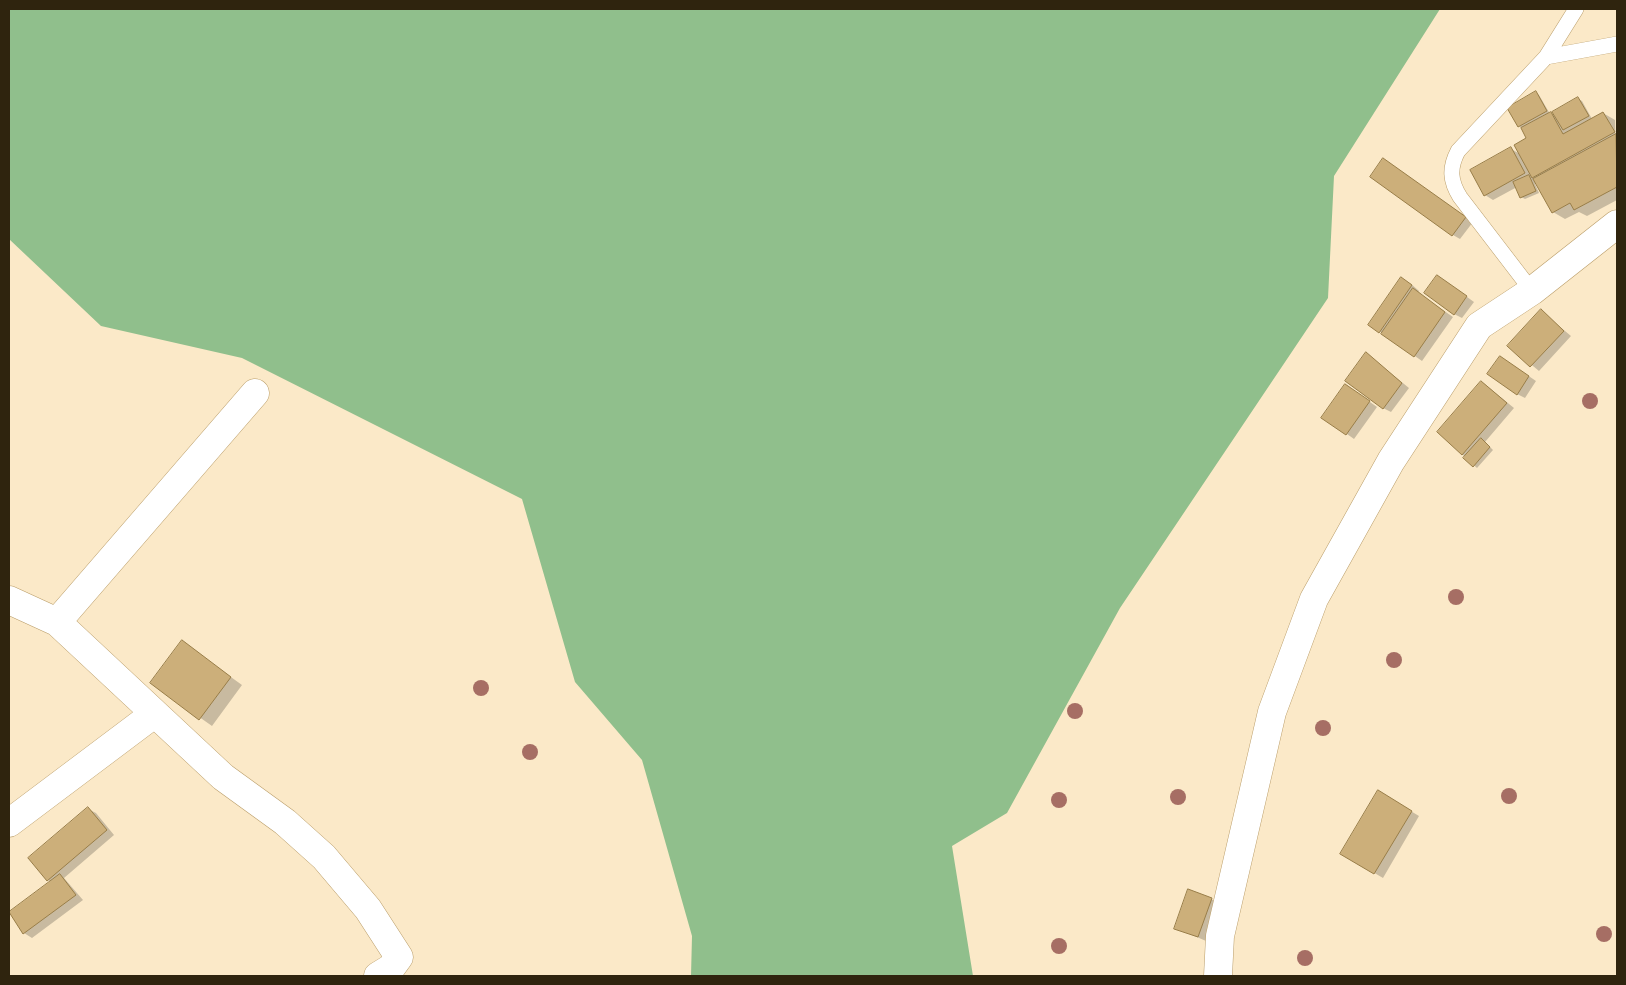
<!DOCTYPE html>
<style>
body{margin:0}
#map{position:relative;width:1626px;height:985px;overflow:hidden;background:#fbe9c8;font-family:"IBM Plex Sans",sans-serif}
canvas{display:block}
.frame{position:absolute;inset:0;border:10px solid #2f240e;pointer-events:none}
</style>
<div id="map">
<canvas width="1626" height="985"></canvas>
<div class="frame"></div>
</div>
<script>
const g = document.querySelector('canvas').getContext('2d');
g.lineJoin = 'round';
function paint(path, color) { g.fillStyle = color; g.fill(path, 'evenodd'); }
function stroke(path, color, width, dash) { g.strokeStyle = color; g.lineWidth = width; g.lineCap = dash ? 'butt' : 'round'; g.setLineDash(dash || []); g.stroke(path); }
paint(new Path2D(`
 M9 9H1440L1334 176 1328 298 1120 608 1007 813 952 846 973 976H691L692 936 642 760 575 682 522 499 242 358 101 326 9 239Z`), '#90bf8c');
paint(new Path2D(`
 M1536 93 1539 95 1550 114 1556 116 1578 99 1582 101 1592 119 1603 113 1615 120 1617 200 1587 216 1579 212 1565 219 1553 212 1537 183 1535 184 1539 193 1525 199 1521 197 1517 187 1493 200 1485 195 1511 149 1520 154 1528 139 1523 129 1519 126Z
 M1391 165 1473 222 1460 239 1453 235Z
 M1445 281 1474 302 1462 318 1454 314Z
 M1410 283 1419 291 1418 293 1453 317 1422 361 1379 331Z
 M1541 311 1571 336 1539 371 1509 346Z
 M1367 354 1409 388 1391 412 1383 408Z
 M1508 362 1536 381 1525 398 1517 394Z
 M1482 382 1514 408 1485 442 1493 450 1477 468 1438 432Z
 M1346 385 1377 407 1354 439 1347 434Z
 M182 642 242 685 212 726 151 683Z
 M1379 792 1419 816 1383 878 1342 854Z
 M88 809 96 813 114 835 64 878 83 900 32 938 24 933 10 913 51 882 48 880Z
 M1211 899 1219 903 1206 941 1176 928Z`), '#0003');
const building = new Path2D(`
 M1536 91 1547 111 1518 127 1507 108Z
 M1578 97 1589 116 1563 130 1552 112Z
 M1551 112 1563 134 1603 112 1615 132 1532 178 1514 145 1526 138 1521 128Z
 M1616 134 1617 187 1574 210 1570 203 1552 213 1533 179Z
 M1511 147 1525 173 1484 196 1470 170Z
 M1383 158 1466 217 1452 236 1370 177Z
 M1529 175 1536 191 1520 198 1513 182Z
 M1437 275 1467 296 1454 315 1424 293Z
 M1401 277 1412 285 1379 333 1368 325Z
 M1413 288 1445 312 1414 357 1381 334Z
 M1541 309 1564 331 1530 367 1507 346Z
 M1366 352 1402 383 1383 409 1345 381Z
 M1500 356 1529 376 1517 395 1487 374Z
 M1481 381 1507 403 1462 455 1437 432Z
 M1345 384 1370 401 1346 435 1321 418Z
 M1481 438 1490 447 1473 467 1463 458Z
 M182 640 231 677 199 720 150 683Z
 M1378 790 1412 811 1374 874 1340 854Z
 M88 807 107 830 47 881 28 858Z
 M60 874 76 895 23 934 9 912Z
 M1188 889 1212 898 1198 937 1174 929Z`);
paint(building, '#ccaf7a');
stroke(building, '#987d48', 1);
const service = new Path2D(`
 M1546 57 1617 44
 M1532 291 1460 197C1450 181 1449 168 1458 151L1546 57 1576 9`);
const minor = new Path2D(`
 M255 393 57 622 223 777 285 822 324 857 368 909 399 957 391 968 378 976
 M9 600 57 622
 M9 823 154 714
 M1218 976 1220 936 1272 712 1314 599 1391 461 1479 326 1532 291 1617 224`);
stroke(service, '#b99c67', 16);
stroke(minor, '#b99c67', 29);
stroke(service, '#fff', 15);
stroke(minor, '#fff', 28);
g.fillStyle = '#a66e64';
for (const [x, y] of [
 [1590,401],
 [1456,597],
 [1394,660],
 [481,688],
 [1075,711],
 [1323,728],
 [530,752],
 [1509,796],
 [1178,797],
 [1059,800],
 [1604,934],
 [1059,946],
 [1305,958]
]) { g.beginPath(); g.arc(x, y, 8, 0, 2 * Math.PI); g.fill(); }
</script>
